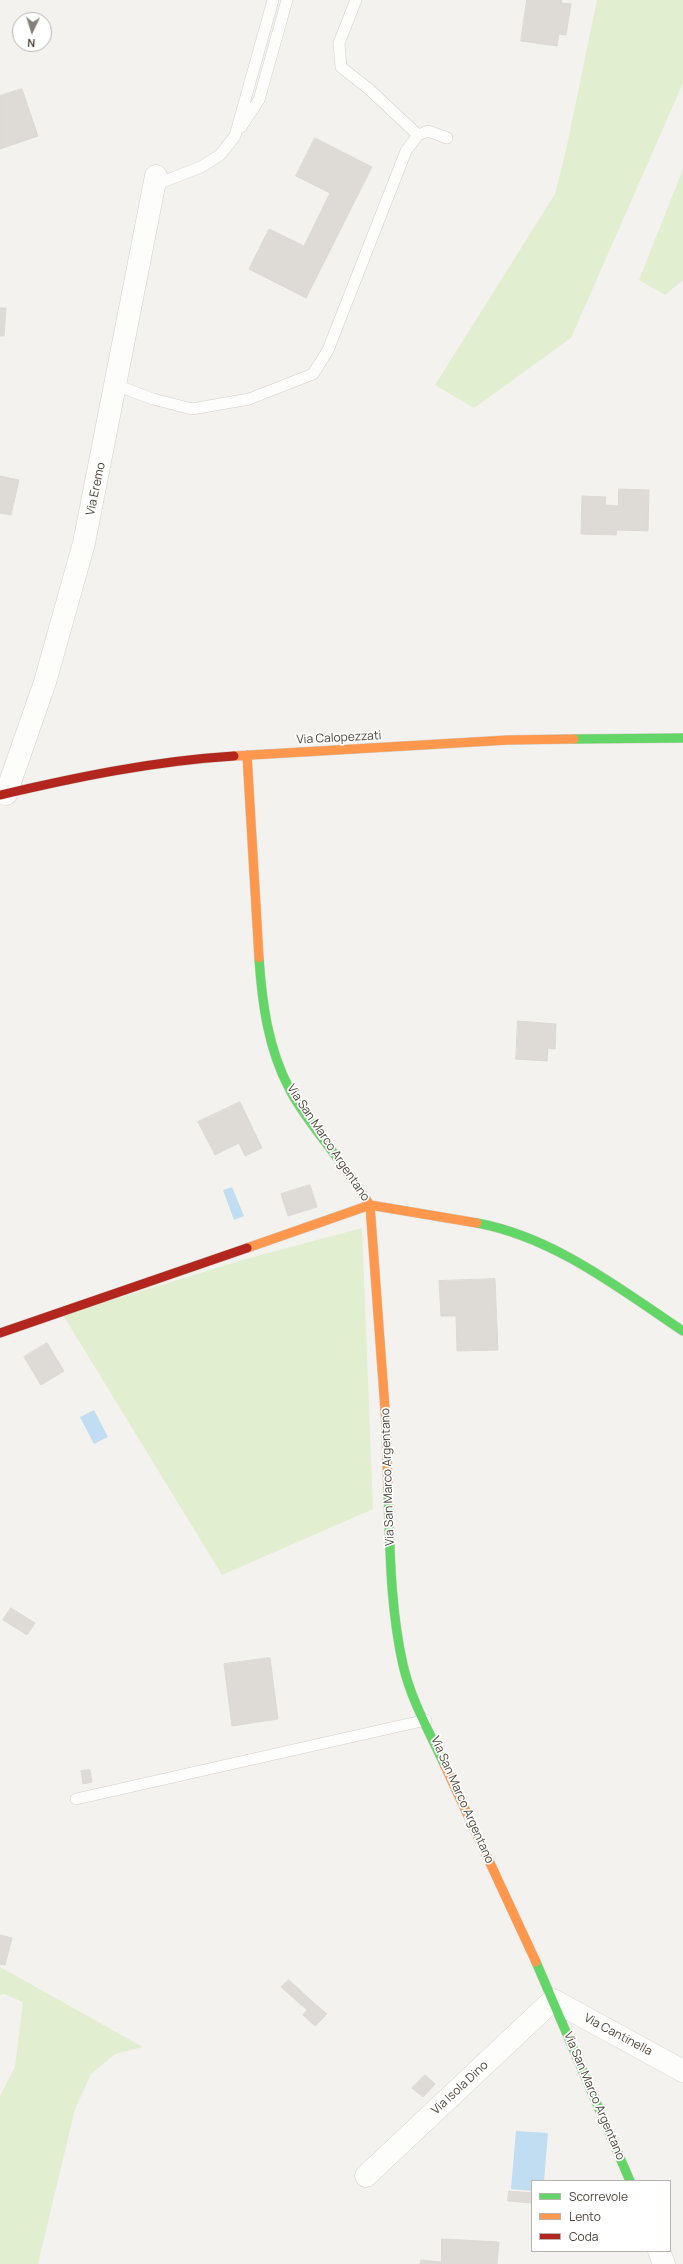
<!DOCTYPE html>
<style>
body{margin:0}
#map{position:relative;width:683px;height:2264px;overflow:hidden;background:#f4f2ee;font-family:Manrope,sans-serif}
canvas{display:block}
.legend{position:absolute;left:531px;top:2180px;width:140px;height:72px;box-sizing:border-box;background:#fff;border:1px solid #b7b4b0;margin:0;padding:5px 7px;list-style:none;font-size:12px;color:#4b4439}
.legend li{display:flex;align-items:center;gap:8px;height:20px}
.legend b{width:20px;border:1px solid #b7b4b0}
.north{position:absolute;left:12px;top:12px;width:40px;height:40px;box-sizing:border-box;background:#fff;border:1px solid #b7b4b0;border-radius:50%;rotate:184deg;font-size:11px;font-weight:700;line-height:16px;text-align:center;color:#4b4439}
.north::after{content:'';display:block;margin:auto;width:14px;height:18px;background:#868178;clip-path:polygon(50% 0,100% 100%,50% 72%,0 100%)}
</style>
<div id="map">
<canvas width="683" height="2264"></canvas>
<ul class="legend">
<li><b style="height:5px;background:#63d668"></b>Scorrevole</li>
<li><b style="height:5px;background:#ff974d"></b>Lento</li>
<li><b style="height:5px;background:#b3261e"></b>Coda</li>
</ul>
<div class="north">N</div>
</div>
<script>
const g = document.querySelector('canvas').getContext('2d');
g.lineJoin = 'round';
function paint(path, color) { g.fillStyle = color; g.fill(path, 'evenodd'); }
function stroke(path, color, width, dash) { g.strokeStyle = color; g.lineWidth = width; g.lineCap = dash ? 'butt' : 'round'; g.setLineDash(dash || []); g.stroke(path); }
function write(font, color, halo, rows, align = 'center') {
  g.font = font + ' Manrope,sans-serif'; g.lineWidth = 3.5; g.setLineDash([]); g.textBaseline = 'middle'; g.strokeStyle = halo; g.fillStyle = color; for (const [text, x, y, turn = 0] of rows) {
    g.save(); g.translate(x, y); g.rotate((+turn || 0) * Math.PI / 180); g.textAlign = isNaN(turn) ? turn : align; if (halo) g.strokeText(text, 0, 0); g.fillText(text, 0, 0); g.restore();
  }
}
paint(new Path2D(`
 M597 0H683V83L571 338 474 408 435 385 555 194 566 150Z
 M683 169V280L665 295 639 280Z
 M362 1228 373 1509 222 1575 63 1315 246 1259Z
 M0 1967 143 2047 115 2054 91 2074 75 2109 38 2264H0V2096L15 2067 23 2002 4 1994 0 1995Z`), '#e1eecf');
paint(new Path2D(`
 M232 1187 244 1216 234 1220 223 1190Z
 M94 1410 108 1437 94 1444 80 1417Z
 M516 2131 548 2133 544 2181H532V2191L511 2189Z`), '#c0ddf1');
const building = new Path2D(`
 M527 0H562L561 3 571 4 566 35 559 34 557 46 521 41Z
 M22 89 38 136 0 149V96Z
 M315 138 372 167 306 298 249 269 269 229 304 246 330 193 296 176Z
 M0 308H6L4 336H0Z
 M0 476 19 480 11 515 0 513Z
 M619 489 649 490 648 531 617 530 616 535 581 534 582 496 606 497 605 505 618 506Z
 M518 1021 556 1024 555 1049 548 1048 547 1061 516 1059Z
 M240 1102 262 1148 245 1156 239 1143 215 1155 198 1122Z
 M310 1185 317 1207 288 1216 281 1194Z
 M495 1279 498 1350 457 1351 456 1316H441L439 1281Z
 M47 1343 64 1371 41 1385 24 1357Z
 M11 1608 35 1623 27 1635 3 1620Z
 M270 1658 278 1719 232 1726 224 1664Z
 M90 1770 92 1782 83 1784 81 1771Z
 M0 1935 12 1938 5 1965 0 1964Z
 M289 1980 314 2003 307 2010 281 1987Z
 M314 2003 327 2014 315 2026 303 2015Z
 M425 2075 435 2084 423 2097 412 2088Z
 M509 2191 532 2193V2203L508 2201Z
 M442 2239 499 2242 497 2264H420L421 2260 441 2262Z`);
paint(building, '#dedbd6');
stroke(building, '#dcd9d4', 1);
const lane = new Path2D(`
 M356 0 339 43 341 67 370 90 418 135
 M241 127 259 100 287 0
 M154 185 201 167 220 155 235 136 273 0
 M116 385 153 399 192 409 249 399 313 374 328 350 406 151 418 135 428 131 447 138
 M76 1799 426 1720`);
const street = new Path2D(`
 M6 794 45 682 84 543 156 176
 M366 2176 553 2000 683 2071
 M659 2251 664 2264`);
const fast = new Path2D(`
 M574 739 683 738
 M259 958C262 1003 268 1048 289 1088 301 1113 327 1143 343 1166
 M477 1223C554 1237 620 1289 683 1331
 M388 1489C390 1548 390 1607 403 1665 411 1700 430 1733 445 1766
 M536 1962 630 2181`);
const slow = new Path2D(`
 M247 755 259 958
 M234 756 508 740 574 739
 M343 1166 370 1205 386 1423 388 1489
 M247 1248 370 1205 477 1223
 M445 1766 536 1962`);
const jam = new Path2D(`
 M0 795C77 777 154 761 234 756
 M0 1333 247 1248`);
stroke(lane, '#d2d0cb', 12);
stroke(street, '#d2d0cb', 23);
stroke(fast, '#d3cfc5', 10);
stroke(slow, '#d3cfc5', 10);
stroke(jam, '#d3cfc5', 10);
stroke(lane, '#fdfdfc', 11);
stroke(street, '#fdfdfc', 22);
stroke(fast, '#63d668', 9);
stroke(slow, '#ff974d', 9);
stroke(jam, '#b3261e', 9);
write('12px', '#4b4439', '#fff', [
 ["Via Eremo",96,489,-78],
 ["Via Calopezzati",339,738,-3],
 ["Via San Marco Argentano",328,1143,56],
 ["Via San Marco Argentano",388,1477,-92],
 ["Via San Marco Argentano",462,1800,66],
 ["Via Cantinella",618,2035,28],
 ["Via Isola Dino",460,2088,-43],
 ["Via San Marco Argentano",594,2096,67]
]);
</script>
